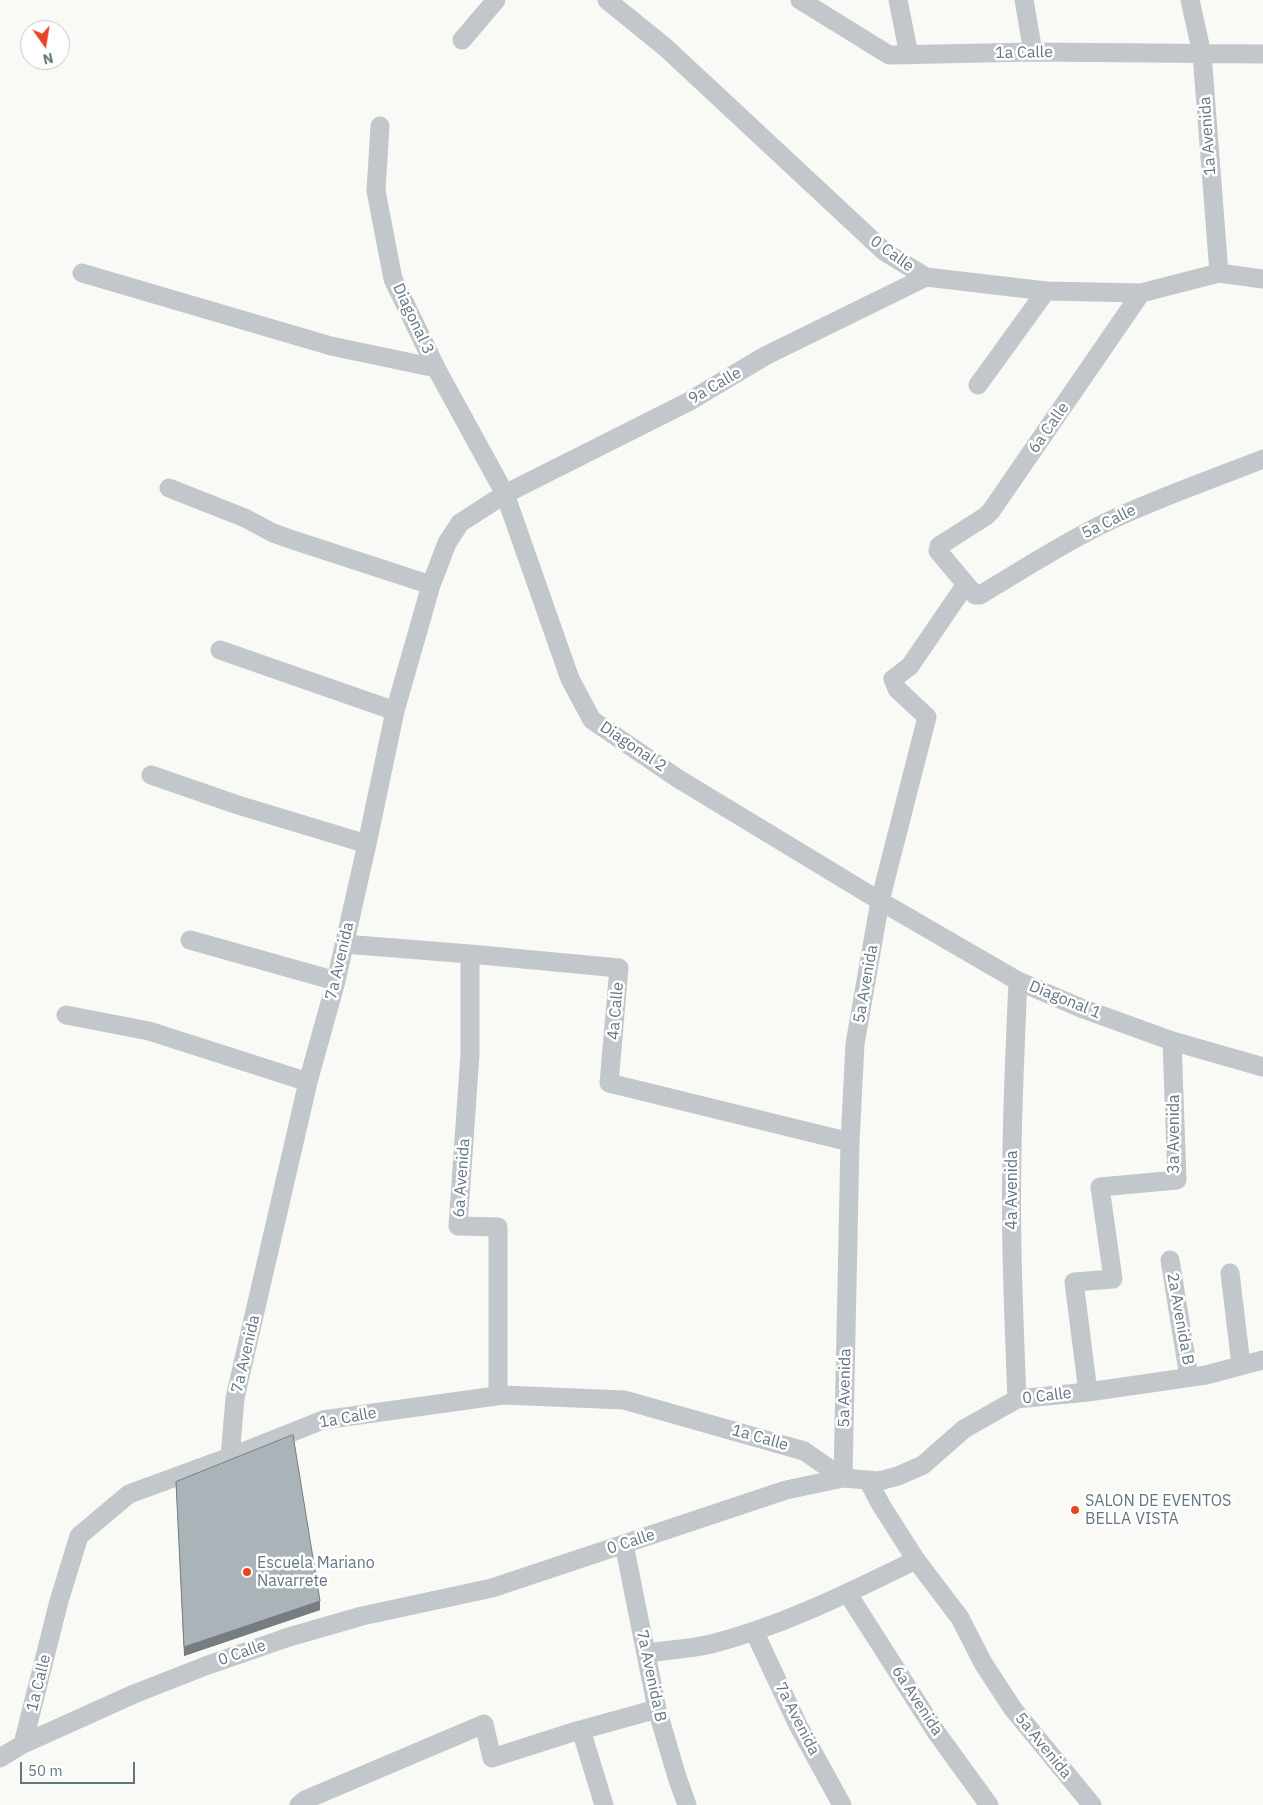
<!DOCTYPE html>
<style>
body{margin:0}
#map{position:relative;width:1263px;height:1805px;overflow:hidden;background:#f9f9f6;font-family:"IBM Plex Sans",sans-serif}
canvas{display:block}
.north{position:absolute;left:20px;top:20px;width:50px;height:50px;box-sizing:border-box;background:#fff;border:1px solid #c1c9cd;border-radius:50%;rotate:167deg;font-size:14px;font-weight:700;line-height:20px;text-align:center;color:#637782}
.north::after{content:'';display:block;margin:auto;width:18px;height:22px;background:#e84327;clip-path:polygon(50% 0,100% 100%,50% 72%,0 100%)}
.scale{position:absolute;left:20px;top:1762px;width:115px;height:22px;box-sizing:border-box;border:2px solid #637782;border-top:0;padding-left:6px;font-size:15px;line-height:18px;white-space:nowrap;color:#637782;-webkit-text-stroke:4px #fff;paint-order:stroke}
</style>
<div id="map">
<canvas width="1263" height="1805"></canvas>
<div class="north">N</div>
<div class="scale">50 m</div>
</div>
<script>
const g = document.querySelector('canvas').getContext('2d');
g.lineJoin = 'round';
function stroke(path, color, width, dash) { g.strokeStyle = color; g.lineWidth = width; g.lineCap = dash ? 'butt' : 'round'; g.setLineDash(dash || []); g.stroke(path); }
function paint(path, color) { g.fillStyle = color; g.fill(path, 'evenodd'); }
function write(font, color, halo, rows, align = 'center') {
  g.font = font + ' "IBM Plex Sans",sans-serif'; g.lineWidth = 5; g.setLineDash([]); g.textBaseline = 'middle'; g.strokeStyle = halo; g.fillStyle = color; for (const [text, x, y, turn = 0] of rows) {
    g.save(); g.translate(x, y); g.rotate((+turn || 0) * Math.PI / 180); g.textAlign = isNaN(turn) ? turn : align; if (halo) g.strokeText(text, 0, 0); g.fillText(text, 0, 0); g.restore();
  }
}
stroke(new Path2D(`
 M607 0 665 47 885 252 926 277 1046 291 1141 293 1219 273 1263 279
 M800 0 889 55 1033 52 1263 54
 M898 0 909 55
 M1024 0 1033 52
 M1190 0 1202 54 1219 273
 M462 40 496 0
 M380 126 376 191 393 279 436 368 505 494 570 679 592 720 677 778 880 901 1018 981 1081 1008 1172 1041 1263 1067
 M82 273 331 346 436 368
 M1141 293 991 511 986 516 939 546 938 551 975 595H980C1022 570 1063 543 1107 522 1157 498 1210 480 1263 459
 M978 385 1046 291
 M169 488 245 518 273 533 293 540 431 585
 M220 650 395 711
 M151 775 238 805 367 844
 M190 940 336 981
 M344 944 470 954 619 968 609 1083 850 1142
 M470 954V1054L458 1226 498 1227V1395
 M66 1015 149 1031 308 1082
 M1170 1260 1189 1377
 M1230 1273 1241 1365
 M1088 1392 1074 1282 1113 1279 1100 1187 1177 1180 1172 1041
 M1017 1399C1015 1350 1013 1300 1012 1251 1010 1161 1014 1071 1018 981
 M230 1457 235 1398 308 1082 336 981 367 844 395 711 431 585 447 543 460 523 505 494 688 402 765 356 926 277
 M843 1478 850 1142 855 1044 880 901 927 717 897 689 893 679 910 666 966 584
 M869 1482 881 1505 916 1560 960 1618 983 1663 1013 1709 1092 1805
 M624 1544 657 1709 677 1777 687 1805
 M848 1594 936 1732 989 1805
 M754 1631 798 1725 842 1805
 M646 1653C668 1650 690 1649 711 1644 783 1626 850 1592 916 1560
 M581 1730 604 1805
 M23 1744 59 1601 79 1536 129 1494 230 1457 323 1420 503 1395 624 1400 804 1451 843 1478
 M0 1758 23 1744 134 1694 208 1665 289 1637 362 1616 492 1588 786 1490 843 1478 879 1481 898 1476 923 1465 964 1429 1017 1399 1088 1392 1206 1375 1263 1360
 M299 1805 305 1800 484 1724 492 1758 570 1733 657 1709`), '#c1c7ca', 19);
paint(new Path2D(`
 M176 1482 320 1610 184 1656Z`), '#919a9e');
paint(new Path2D(`
 M320 1601V1610L184 1656V1647Z`), '#767d81');
const building = new Path2D(`
 M293 1435 320 1601 184 1647 176 1482Z`);
paint(building, '#a9b3b8');
stroke(building, '#767d81', 1);
for (const [x, y, r, color] of [
 [1075,1510,5,"#e84327"],
 [247,1572,5,"#e84327"]
]) { const dot = new Path2D(); dot.arc(x, y, r, 0, 2 * Math.PI); g.fillStyle = color; g.fill(dot); stroke(dot, '#fff', 2); }
write('16px', '#637782', '#fff', [
 ["1a Calle",1024,53,-1],
 ["1a Avenida",1208,136,-94],
 ["0 Calle",892,254,36],
 ["Diagonal 3",413,319,65],
 ["9a Calle",715,386,-30],
 ["6a Calle",1049,428,-55],
 ["5a Calle",1109,522,-26],
 ["Diagonal 2",633,747,34],
 ["7a Avenida",340,961,-77],
 ["5a Avenida",866,984,-80],
 ["Diagonal 1",1065,1000,22],
 ["4a Calle",616,1011,-85],
 ["3a Avenida",1174,1134,-90],
 ["6a Avenida",462,1178,-86],
 ["4a Avenida",1012,1190,-90],
 ["2a Avenida B",1180,1319,80],
 ["7a Avenida",246,1354,-77],
 ["5a Avenida",845,1388,-89],
 ["0 Calle",1047,1396,-7],
 ["1a Calle",348,1418,-10],
 ["1a Calle",760,1438,16],
 ["0 Calle",631,1542,-18],
 ["0 Calle",242,1653,-19],
 ["7a Avenida B",651,1676,78],
 ["1a Calle",39,1683,-76],
 ["6a Avenida",917,1701,57],
 ["7a Avenida",797,1719,63],
 ["5a Avenida",1043,1746,51]
]);
write('16px', '#637782', '#fff', [
 ["SALON DE EVENTOS",1085,1501],
 ["BELLA VISTA",1085,1519],
 ["Escuela Mariano",257,1563],
 ["Navarrete",257,1581]
], 'left');
</script>
